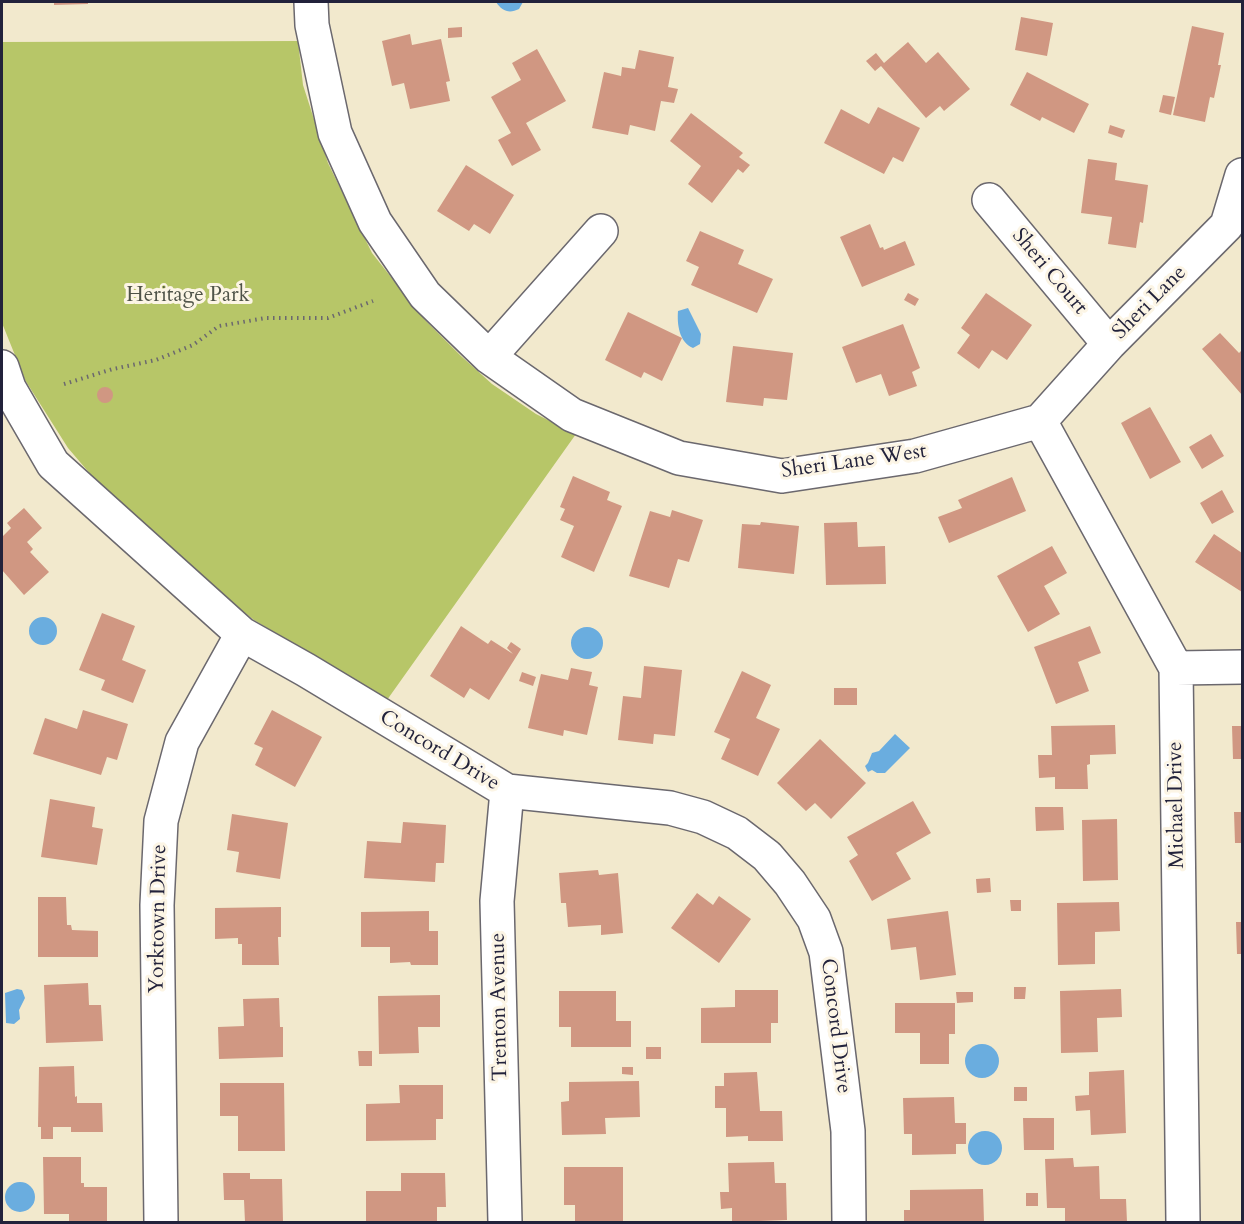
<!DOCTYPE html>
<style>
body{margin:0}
#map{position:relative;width:1244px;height:1224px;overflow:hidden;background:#f2e9cd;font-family:Cardo,serif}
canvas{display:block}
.frame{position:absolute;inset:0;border:3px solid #22223b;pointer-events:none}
</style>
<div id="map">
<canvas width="1244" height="1224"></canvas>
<div class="frame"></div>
</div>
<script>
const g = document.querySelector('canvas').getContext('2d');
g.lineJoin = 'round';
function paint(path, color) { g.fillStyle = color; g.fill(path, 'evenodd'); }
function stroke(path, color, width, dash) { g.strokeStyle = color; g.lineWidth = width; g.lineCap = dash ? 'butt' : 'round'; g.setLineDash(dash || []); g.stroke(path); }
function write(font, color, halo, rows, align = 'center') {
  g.font = font + ' Cardo,serif'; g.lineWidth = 6; g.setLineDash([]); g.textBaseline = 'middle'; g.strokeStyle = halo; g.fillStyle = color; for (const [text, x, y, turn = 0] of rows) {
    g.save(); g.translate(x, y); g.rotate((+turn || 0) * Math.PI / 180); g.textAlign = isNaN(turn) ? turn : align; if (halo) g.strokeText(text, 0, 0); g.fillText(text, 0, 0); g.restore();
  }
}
paint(new Path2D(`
 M298 41 303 85 328 163 372 253 425 320 461 356 492 384 536 414 576 434 387 700 254 620 202 579 92 476 68 448 25 380 2 323V42Z`), '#b7c668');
paint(new Path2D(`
 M496 2H523L519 9C509 14 502 11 496 2Z
 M688 308 701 334 700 344 693 348C679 342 677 324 678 311Z
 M29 631a14 14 0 1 1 28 0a14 14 0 1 1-28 0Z
 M571 643a16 16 0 1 1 32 0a16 16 0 1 1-32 0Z
 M895 734 910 748 885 773H877L872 770 868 772 865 766 868 763 872 753 879 751Z
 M17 989 22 990 25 998 19 1010 20 1019 14 1024 6 1023 5 993Z
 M965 1061a17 17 0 1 1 34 0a17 17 0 1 1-34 0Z
 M968 1148a17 17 0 1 1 34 0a17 17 0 1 1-34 0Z
 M5 1197a15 15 0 1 1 30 0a15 15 0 1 1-30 0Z`), '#6aaddf');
paint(new Path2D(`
 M54 2H88V4L54 5Z
 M1021 17 1053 23 1047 56 1015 50Z
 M1192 26 1224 33 1218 65H1221L1214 98 1210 97 1205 122 1173 115Z
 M462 27V37L448 38V28Z
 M410 34 412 45 441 39 450 81 446 82 450 101 410 109 404 83 392 86 382 41Z
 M908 42 926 63 938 52 970 89 944 111 940 106 926 118 881 66 875 71 866 61 876 53 884 63Z
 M537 49 566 101 526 123 541 150 512 166 498 140 511 133 491 97 521 80 512 63Z
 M639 50 674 57 668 87 678 89 674 103 661 101 655 131 630 125 628 135 592 128 604 72 621 76 622 67 635 69Z
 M1027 72 1089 104 1074 133 1042 117 1040 121 1010 105Z
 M1163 95 1175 97 1171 115 1159 112Z
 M878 107 920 128 903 162 893 157 884 174 824 143 841 109 869 124Z
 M691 113 743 153 739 157 750 165 743 173 738 169 712 203 688 184 701 166 670 141Z
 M1110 125 1125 130 1122 138 1108 133Z
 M1088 159 1117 163 1115 180 1148 185 1143 223 1140 222 1136 248 1108 244 1112 217 1081 213Z
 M466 165 514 195 490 234 474 224 469 231 437 211Z
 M870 224 880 248 883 247 884 250 905 241 915 265 862 287 840 237Z
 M700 231 744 250 738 264 773 279 757 313 691 285 699 267 686 261Z
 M908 293 919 299 915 306 904 300Z
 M986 293 1032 325 1007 360 992 350 979 369 957 353 970 335 961 328Z
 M628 312 682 338 662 381 644 372 641 378 605 360Z
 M903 324 920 368 912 372 917 386 889 396 881 374 856 383 842 347Z
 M1220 333 1239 353 1242 350V395L1202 349Z
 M733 346 793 353 787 400 764 398 763 406 726 402Z
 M97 395a8 8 0 1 1 16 0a8 8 0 1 1-16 0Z
 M1150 407 1181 462 1150 479 1121 423Z
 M1211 434 1224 456 1202 469 1189 447Z
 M573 476 610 492 607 500 622 506 594 572 561 557 574 526 560 520 565 509 560 507Z
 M1012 477 1026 511 949 543 938 517 962 508 958 500Z
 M1222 490 1234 512 1212 524 1200 503Z
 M24 508 42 528 27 542 33 549 30 552 49 572 24 595 2 570V537L11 528 7 523Z
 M672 510 703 520 689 562 678 559 669 588 629 576 650 511 670 517Z
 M761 522 799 526 794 574 738 568 742 524 760 525Z
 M857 522 858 547 885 546 886 584 826 585 824 523Z
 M1214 534 1242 553V592L1195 562Z
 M1052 546 1067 573 1044 586 1060 614 1028 632 997 576Z
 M102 613 135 626 122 660 146 670 133 703 101 690 105 680 79 670Z
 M461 626 488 644 491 640 513 654 507 648 511 642 521 649 489 700 470 688 464 698 430 676Z
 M1090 626 1101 653 1078 662 1089 691 1056 704 1034 647Z
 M644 666 682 670 675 736 654 734 653 744 618 740 623 696 641 698Z
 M571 668 592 672 589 685 598 687 587 735 564 730 563 736 528 728 541 674 568 680Z
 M742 671 771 685 756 718 780 729 758 776 721 759 730 739 714 732Z
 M522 672 536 677 533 686 519 681Z
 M834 688H857V705H834Z
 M83 710 128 724 117 760 107 757 101 775 33 754 45 718 77 729Z
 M272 710 322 737 295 787 255 765 263 748 254 744Z
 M1115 725 1116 754 1090 755V764L1087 765 1088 789H1055V777L1039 778 1038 755H1052L1051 726Z
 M1232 726H1242V759H1233Z
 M820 739 866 783 831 819 815 803 806 811 777 783Z
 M50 799 95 807 92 827 103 829 97 865 41 857Z
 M913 801 931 833 896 853 911 879 872 901 849 861 858 855 847 837Z
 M1035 807H1063L1064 830 1036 831Z
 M1234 812H1242V843H1235Z
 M232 814 288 823 280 879 236 872 239 852 227 850Z
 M1117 819 1118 880 1083 881 1082 820Z
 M403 822 446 825 444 863H436L435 882 364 878 367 841 401 843Z
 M598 870 599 875 618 873 623 933 601 935V925L568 927 566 903H561L559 873Z
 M990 878 991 892 977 893 976 879Z
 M697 893 713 905 719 896 751 919 719 963 671 928Z
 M38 897H66L67 925H71L72 930 98 931V957H38Z
 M1010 900H1021V911H1011Z
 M1119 902 1120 931 1095 932V964L1058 965 1057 903Z
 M281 907V937H278L279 965H242V944H238V938L215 939V908Z
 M429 911V931H438V965H411L410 962 390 963V947H361V912Z
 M948 911 956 975 920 980 916 947 891 950 887 919Z
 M1236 922H1242V954H1237Z
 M88 983 89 1005H101L103 1041 46 1043 44 985Z
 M1014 987H1026L1025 999H1014Z
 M1121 989 1122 1017 1097 1018 1098 1052 1061 1053 1060 991Z
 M735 990H778V1023H771V1043H701V1008L735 1007Z
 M559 991H616V1021H631V1047H571V1027H559Z
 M956 992H973V1002L957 1003Z
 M440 995V1027H418L419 1053 379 1054 378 996Z
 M279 998 280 1027H283V1057L219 1059 218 1027 244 1026 243 999Z
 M895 1003H955V1034H949V1064H920V1033H895Z
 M646 1047H661V1059H646Z
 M358 1051H372V1066H359Z
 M74 1066 75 1097 77 1096V1103H102L103 1132H71V1127H53V1139H41V1127H38L39 1067Z
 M622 1067H633V1075L622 1074Z
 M1124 1070 1126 1133 1091 1135 1090 1110 1076 1111 1075 1096 1089 1095V1072Z
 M757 1072 760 1111H782L783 1141H748V1136L726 1137V1108H715V1086H724V1073Z
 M639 1081 640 1117 605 1118 606 1134 562 1135 561 1102 569 1101V1082Z
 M220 1083H284L285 1151H238V1116H220Z
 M399 1085H443V1119H436V1140L366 1141V1104L400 1103Z
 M1014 1087H1027V1101H1014Z
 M954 1097 955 1123H966V1144H956V1154L912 1155V1134H904L903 1098Z
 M1023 1118H1054V1150H1024Z
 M43 1157H81V1183H84V1187H107V1221H69V1214H44Z
 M1073 1158 1074 1167 1099 1166 1100 1199H1126L1127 1222H1065V1208H1047L1045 1159Z
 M774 1162 775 1183H786L787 1220 732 1222V1208L721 1209 720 1192H729L728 1163Z
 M564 1167H623V1222H575V1205H564Z
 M223 1173H250V1179H282L283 1222H245L244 1200H224Z
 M401 1173H445L446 1207H437V1222H366V1191H401Z
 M983 1189 984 1222H904V1210H910V1190Z
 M1026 1193H1038V1206H1026Z`), '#d09782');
const minor = new Path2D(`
 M311 2 312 25 335 133 375 222 425 295 489 357 572 415 679 458 782 476 915 456 1040 421
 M989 200 1109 344
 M489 357 601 231
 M2 367 9 388 53 464 242 634 306 670 507 791 670 808 703 817 737 833 767 856 790 883 814 919 826 952 848 1131 849 1222
 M1040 421 1176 668 1183 1222
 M1040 421 1109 344 1227 225 1242 175
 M1176 668 1242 667
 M161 1222 157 905 161 821 182 742 242 634
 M505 1222 497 901 507 791`);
stroke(minor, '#6b686e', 36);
stroke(new Path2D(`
 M64 384 113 369 156 360 193 345 219 326 266 318H328L373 301`), '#6b686e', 4, [1.5, 4.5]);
stroke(minor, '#fff', 33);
write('21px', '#22223b', '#fcf5e5', [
 ["Sheri Court",1049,272,50],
 ["Sheri Lane",1150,303,-45],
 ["Sheri Lane West",854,462,-8],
 ["Concord Drive",439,751,31],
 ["Michael Drive",1177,805,-91],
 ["Yorktown Drive",159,919,-89],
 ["Trenton Avenue",500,1007,-91],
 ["Concord Drive",835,1026,83]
]);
write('21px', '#4f5348', '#fcf5e5', [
 ["Heritage Park",188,296]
]);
</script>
